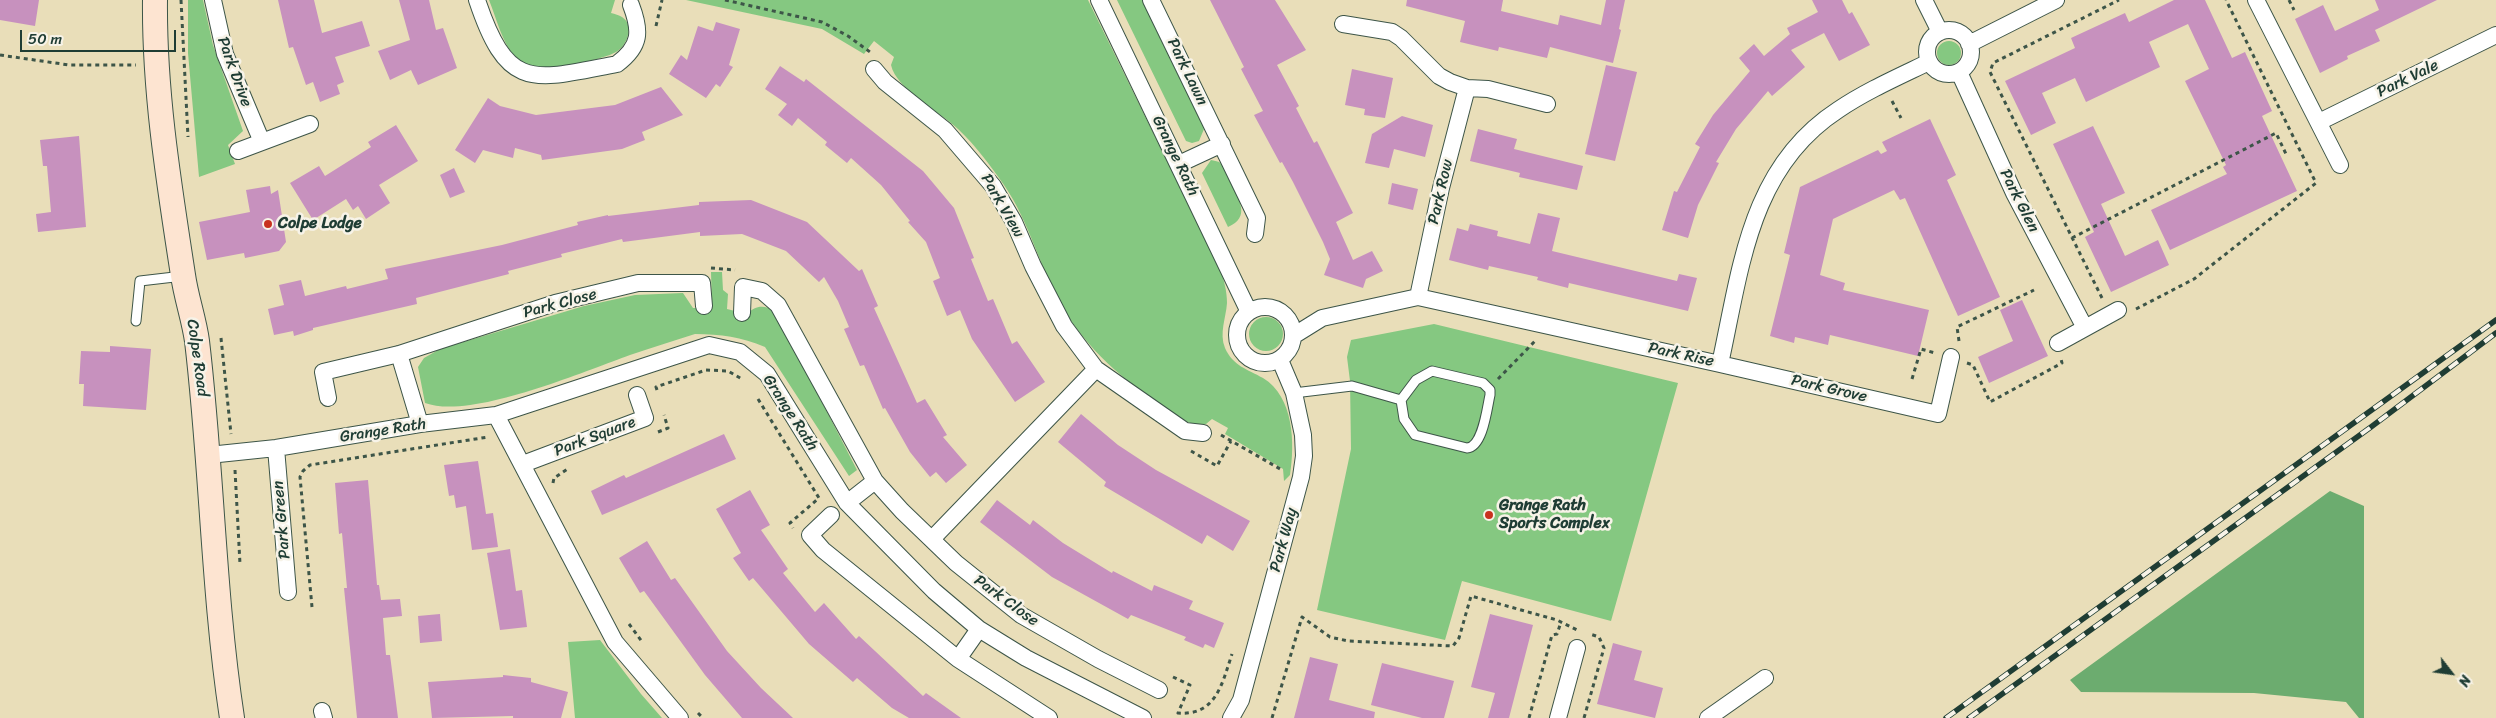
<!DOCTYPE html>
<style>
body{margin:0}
#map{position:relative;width:2496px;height:718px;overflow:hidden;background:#e9deb9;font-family:Sriracha,sans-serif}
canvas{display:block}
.north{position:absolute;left:2426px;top:648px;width:50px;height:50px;-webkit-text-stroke:4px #f7f3e8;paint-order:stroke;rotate:120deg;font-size:14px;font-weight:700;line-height:20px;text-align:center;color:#1f3d34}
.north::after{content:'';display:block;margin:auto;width:18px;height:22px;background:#1f3d34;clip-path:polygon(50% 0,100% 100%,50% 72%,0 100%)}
.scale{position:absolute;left:20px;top:30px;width:156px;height:22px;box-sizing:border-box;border:2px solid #1f3d34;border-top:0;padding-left:6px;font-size:15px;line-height:18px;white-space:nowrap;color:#1f3d34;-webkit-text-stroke:4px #f7f3e8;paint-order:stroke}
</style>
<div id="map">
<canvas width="2496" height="718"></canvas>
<div class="north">N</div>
<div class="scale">50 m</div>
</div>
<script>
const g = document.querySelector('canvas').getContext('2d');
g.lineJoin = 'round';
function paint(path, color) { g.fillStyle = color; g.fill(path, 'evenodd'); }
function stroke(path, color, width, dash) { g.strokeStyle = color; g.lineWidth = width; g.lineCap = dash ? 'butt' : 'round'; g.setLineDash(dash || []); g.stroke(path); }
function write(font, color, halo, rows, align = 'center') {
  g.font = font + ' Sriracha,sans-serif'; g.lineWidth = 5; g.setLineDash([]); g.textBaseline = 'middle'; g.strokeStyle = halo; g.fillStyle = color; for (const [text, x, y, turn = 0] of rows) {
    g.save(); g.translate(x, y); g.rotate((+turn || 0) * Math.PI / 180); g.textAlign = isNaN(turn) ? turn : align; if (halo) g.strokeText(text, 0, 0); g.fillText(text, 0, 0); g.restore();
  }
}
paint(new Path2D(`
 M188 0H203L213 45 243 131 228 145 235 164 199 177 188 53Z
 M489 0H615L611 13C615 14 619 15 622 17 635 25 627 46 616 52 602 60 550 71 534 67 527 65 519 61 514 56 502 42 496 17 489 0Z
 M686 0H1088L1220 269C1224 280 1227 291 1227 303 1226 318 1219 333 1225 348 1233 366 1247 369 1263 378 1294 397 1295 443 1290 475L1284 481 1283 469 1225 434 1228 428 1212 419 1206 424C1190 428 1176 415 1163 406 1124 381 1087 349 1063 308 1040 269 1030 223 1004 185 990 165 976 146 958 129 940 112 896 89 891 65L894 57 874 41 864 54 822 29Z
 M1117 0H1142L1202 122 1204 129 1199 141 1192 143 1186 141Z
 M1937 53a12 12 0 1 1 24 0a12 12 0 1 1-24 0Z
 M1211 160C1214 161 1217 161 1219 162 1225 166 1228 177 1231 183 1239 200 1251 217 1228 227L1202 173Z
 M711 272H722L723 290 728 294 727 309 747 314C756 305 764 305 775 311L857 470 849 476 765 347C741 337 721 334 695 334 673 341 651 348 630 355 582 372 471 420 425 403L418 367 424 358 440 349 584 306 635 295 683 293 693 308H712Z
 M1249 334a17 17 0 1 1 34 0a17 17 0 1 1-34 0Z
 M1434 324 1678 383 1611 621 1462 581 1445 640 1317 610 1351 449 1350 381 1347 357 1351 340Z
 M600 640 641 694 662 718H575L568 642Z`), '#85c881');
paint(new Path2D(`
 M2330 491 2364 506V718H2359L2346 702 2254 693 2081 692 2070 680Z`), '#6cac6f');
paint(new Path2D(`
 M0 0H39L35 26 0 20Z
 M278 0H314L322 33 362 21 370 46 335 57 344 82 337 85 340 94 320 102 313 82 306 85 293 47 289 48Z
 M399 0H429L436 30 443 28 457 68 418 85 411 70 390 80 378 51 410 40Z
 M1210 0H1275L1306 50 1277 65 1299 106 1296 108 1314 143 1317 141 1353 213 1336 222 1353 260 1372 251 1383 271 1366 279 1363 288 1324 275 1330 259 1323 242 1293 182 1282 162 1280 163 1254 115 1263 111 1241 69 1244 67Z
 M1407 0H1503L1501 11 1558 25 1560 15 1601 25 1606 0H1625L1619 29 1621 30 1613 63 1550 47 1547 58 1499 47 1498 51 1460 42 1465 21 1406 6Z
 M1812 0H1842L1849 14 1852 12 1870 45 1839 61 1824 33 1791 50 1805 67 1772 96 1768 91 1736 129 1716 162 1719 163 1698 205 1688 238 1662 230 1674 191 1677 192 1700 147 1695 144 1713 115 1750 71 1739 58 1754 44 1764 56 1790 34 1787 28 1818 12Z
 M2174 0H2205L2232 58 2245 52 2272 111 2262 116 2297 191 2170 250 2151 210 2227 174 2223 167 2226 165 2185 81 2209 69 2188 24 2149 42 2160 67 2086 102 2075 78 2042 93 2056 123 2031 135 2005 81 2075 48 2071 38 2125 13 2129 22Z
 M2375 0H2437L2375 30 2380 41 2347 56 2348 59 2320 73 2295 19 2323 5 2335 31 2379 10Z
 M716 22 740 29 729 65 733 67 720 87 716 84 706 98 669 74 681 55 687 60 698 26 713 31Z
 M1606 65 1637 72 1615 161 1585 154Z
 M780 66 804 82 806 79 923 171 954 208 974 258 971 259 988 301 993 299 1012 344 1017 341 1045 382 1015 402 972 339 960 310 947 316 933 281 940 278 926 242 908 222 910 221 881 185 851 158 847 163 825 145 827 142 798 118 792 126 778 115 787 104 765 89Z
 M1352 69 1393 78 1385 118 1364 115 1365 109 1345 105Z
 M661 87 683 115 642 132 645 140 622 149 542 160 541 155 515 148 513 158 483 150 475 163 455 150 488 98 500 106 536 115 615 105Z
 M1402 116 1433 125 1425 157 1394 149 1389 168 1365 163 1372 134Z
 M1930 119 1956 175 1947 180 2000 297 1958 316 1905 198 1900 200 1894 190 1833 219 1820 275 1845 283 1843 290 1929 310 1918 356 1830 335 1828 345 1795 337 1794 343 1770 336 1790 255 1784 253 1800 187 1878 150 1881 154 1887 151 1882 142Z
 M396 125 418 161 379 185 390 203 366 219 358 206 353 210 346 199 313 220 290 183 319 166 325 176 371 147 368 142Z
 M2093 126 2125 193 2101 204 2125 256 2158 240 2169 265 2111 292 2085 237 2094 232 2053 144Z
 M1478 129 1517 139 1514 149 1583 166 1577 190 1519 177 1520 173 1470 161Z
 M79 136 86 227 38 232 36 214 51 212 47 166H43L40 140Z
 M454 168 465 192 450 198 440 175Z
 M1392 183 1418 189 1413 210 1388 204Z
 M270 186 271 194 278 190 286 242 279 251 245 258 244 253 207 260 199 222 250 212 246 190Z
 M751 200 807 222 859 271 862 269 878 306 874 308 917 403 925 399 947 435 943 437 967 465 946 483 936 472 930 477 910 452 885 408 883 409 864 365 860 366 844 329 849 327 838 301 824 277 819 282 786 251 742 234 700 236V232L623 242 622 239 561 254 562 257 508 271 509 274 416 298 417 304 313 328V330L294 336 293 331 274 335 268 309 284 305 279 285 301 280 305 296 346 286 347 289 388 279 385 269 502 245 578 225 577 222 608 215V216L699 205V202Z
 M1538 213 1560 218 1552 251 1677 281 1679 274 1697 278 1688 311 1569 283 1568 288 1537 280 1538 277 1489 266 1488 270 1449 260 1457 228 1468 231 1470 224 1498 231 1497 236 1530 244Z
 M2022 300 2048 356 1989 383 1978 357 2013 341 2000 310Z
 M110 346 151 349 146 410 83 406 84 384H79L81 351 110 352Z
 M1081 414 1118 445 1156 470 1250 521 1233 551 1207 535 1202 544 1104 486 1106 482 1058 442Z
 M724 434 736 459 602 515 591 491 624 475 626 478Z
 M478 461 486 514 493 513 498 547 472 550 466 506 456 508 454 495 449 496 444 465Z
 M368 480 377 585H379L381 600 400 599 402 616 383 618 386 655H390L398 718H357L344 588H347L342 533 339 534 335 483Z
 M750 490 770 525 761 530 788 569 783 573 815 612 824 603 856 639 859 636 923 696 926 693 961 718H909L892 708 857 678 853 682 809 644 753 578 749 581 733 558 741 553 716 509Z
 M997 500 1030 525 1033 520 1063 543 1112 573 1113 571 1152 591 1154 585 1193 601 1189 609 1224 623 1214 648 1205 644 1203 648 1184 640 1186 637 1131 615 1128 619 1052 577 980 522Z
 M647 541 671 580 675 578 727 651 761 688 793 718H742L705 675 644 591 640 593 619 558Z
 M510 549 516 591 522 590 527 627 500 630 487 553Z
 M440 614 442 641 420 643 418 616Z
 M1490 614 1533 625 1509 718H1488L1495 693 1471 687Z
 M1613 643 1642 651 1634 680 1663 688 1655 718 1597 704Z
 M1310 657 1338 664 1329 700 1375 712 1374 718H1294Z
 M1382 663 1454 681 1444 718H1422L1371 705Z
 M503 675 531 678V682L568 692 561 718H513V716L432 718 428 682 503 677Z`), '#c791be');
const lane = new Path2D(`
 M136 321 140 281 183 276
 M1294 393 1352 386 1401 400 1416 380 1432 371 1483 383 1490 390V395C1487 408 1483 447 1467 448L1415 435 1404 419 1401 400`);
const street = new Path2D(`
 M213 0 225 54 262 142
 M477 0C508 93 533 80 617 64 641 46 641 31 631 5
 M1099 0 1249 312
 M1151 0 1257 218 1255 234
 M1924 0 1940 32
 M2256 0 2340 165
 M1343 24 1392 32 1401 38 1439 76 1450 82 1467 88 1488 89 1547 104
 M1927 52a22 22 0 1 1 44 0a22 22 0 1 1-44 0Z
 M1969 44 2056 0
 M874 69 885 82 945 130 993 186 1014 222 1033 266 1064 326 1096 369 1185 431 1203 433
 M1959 72 2014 193 2085 328
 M2319 122 2496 35
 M238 151 310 124
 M1179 164 1222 144
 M1418 297 1441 188 1467 88
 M1237 335a28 28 0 1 1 56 0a28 28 0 1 1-56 0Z
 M742 313 743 287 762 291 778 305 875 481 902 511 956 563 1021 615 1098 659 1159 690
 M1293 336 1322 318 1418 297 1720 364C1741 269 1749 168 1838 110 1866 91 1898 77 1929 62
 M2058 343 2118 310
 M399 354 420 424
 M1720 364 1938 414 1951 357
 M328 398 323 372 399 354 555 303 638 283H702L704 306
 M496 415 615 642 680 718
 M276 448 288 592
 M209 455 276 448 420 424 496 415 709 345 740 352 767 374 847 503 934 591 979 629 1026 658 1143 718
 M523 464 645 418 637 395
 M847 503 875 481
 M831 515 810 535 823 550 958 659 1049 718
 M932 539 1096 369
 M958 659 979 629
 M322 711 324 718
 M1231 718 1241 700 1301 477 1304 456 1303 435 1294 393 1280 360
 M1558 718 1577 648
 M1708 718 1765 678`);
const secondary = new Path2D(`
 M155 0C154 92 169 184 183 275 186 297 194 319 197 341 212 467 213 593 232 718`);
stroke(lane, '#3d5548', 11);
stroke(street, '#3d5548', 18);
stroke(secondary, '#3d5548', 26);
stroke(new Path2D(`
 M181 0 188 137
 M725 0 822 22 848 36 870 52
 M2289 0 2294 10
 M656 26 662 0
 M0 55 69 65H136
 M1892 101 1901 118
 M2072 238 2276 133 2286 154
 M711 268 735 270
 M2102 298 1990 72 1993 63 2119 0
 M2136 309 2194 279 2316 183 2226 0
 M221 338 231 434
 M1959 341 1957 327 2034 290
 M1967 363 1973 365 1990 402 2062 363 2061 359
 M1498 379 1535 341
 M1912 379 1921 349 1935 353
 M657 390 656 387 706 370 728 371 742 379
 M758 399 819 498 790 523 793 528
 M658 432 668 428 664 415
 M1221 435 1282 470
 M1191 451 1217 466 1231 441
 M235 470 240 564
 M553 483 554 478 569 468
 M312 607 300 477 303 471 310 465 488 437
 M629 624 643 643
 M1173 677 1190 685 1178 713C1216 716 1222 684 1232 654
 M698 713 703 718
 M1272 718 1302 617 1330 637 1348 641 1453 646 1459 638 1471 596 1557 620 1577 630
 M1529 718 1552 635 1557 634 1561 622
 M1584 718 1604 648 1599 637 1590 634`), '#3d5548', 3, [4, 4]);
stroke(lane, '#fff', 9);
stroke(street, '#fff', 16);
stroke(secondary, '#fde4d1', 24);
const rail = new Path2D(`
 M1946 718 2496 320
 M1969 718 2371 427 2496 333`);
stroke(rail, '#1f3d34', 5.5);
stroke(rail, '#f7f3e8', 4, [11]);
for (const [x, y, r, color] of [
 [268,224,5,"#c8321e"],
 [1489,515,5,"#c8321e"]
]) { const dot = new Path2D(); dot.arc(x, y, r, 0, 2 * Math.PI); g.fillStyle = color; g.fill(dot); stroke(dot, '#f7f3e8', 2); }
write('16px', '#1f3d34', '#f7f3e8', [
 ["Park Drive",234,72,70],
 ["Park Lawn",1187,72,64],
 ["Park Vale",2408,79,-26],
 ["Grange Rath",1175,156,64],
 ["Park Row",1441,192,-77],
 ["Park Glen",2019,201,63],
 ["Park View",1002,206,60],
 ["Park Close",560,304,-15],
 ["Park Rise",1681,355,12],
 ["Colpe Road",197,358,82],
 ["Park Grove",1829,389,13],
 ["Grange Rath",790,413,57],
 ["Grange Rath",383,431,-9],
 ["Park Square",595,437,-21],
 ["Park Green",282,520,-95],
 ["Park Way",1284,540,-75],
 ["Park Close",1006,601,36]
]);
write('bold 16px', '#1f3d34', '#f7f3e8', [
 ["Colpe Lodge",278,224],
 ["Grange Rath",1499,506],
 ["Sports Complex",1499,524]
], 'left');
</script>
